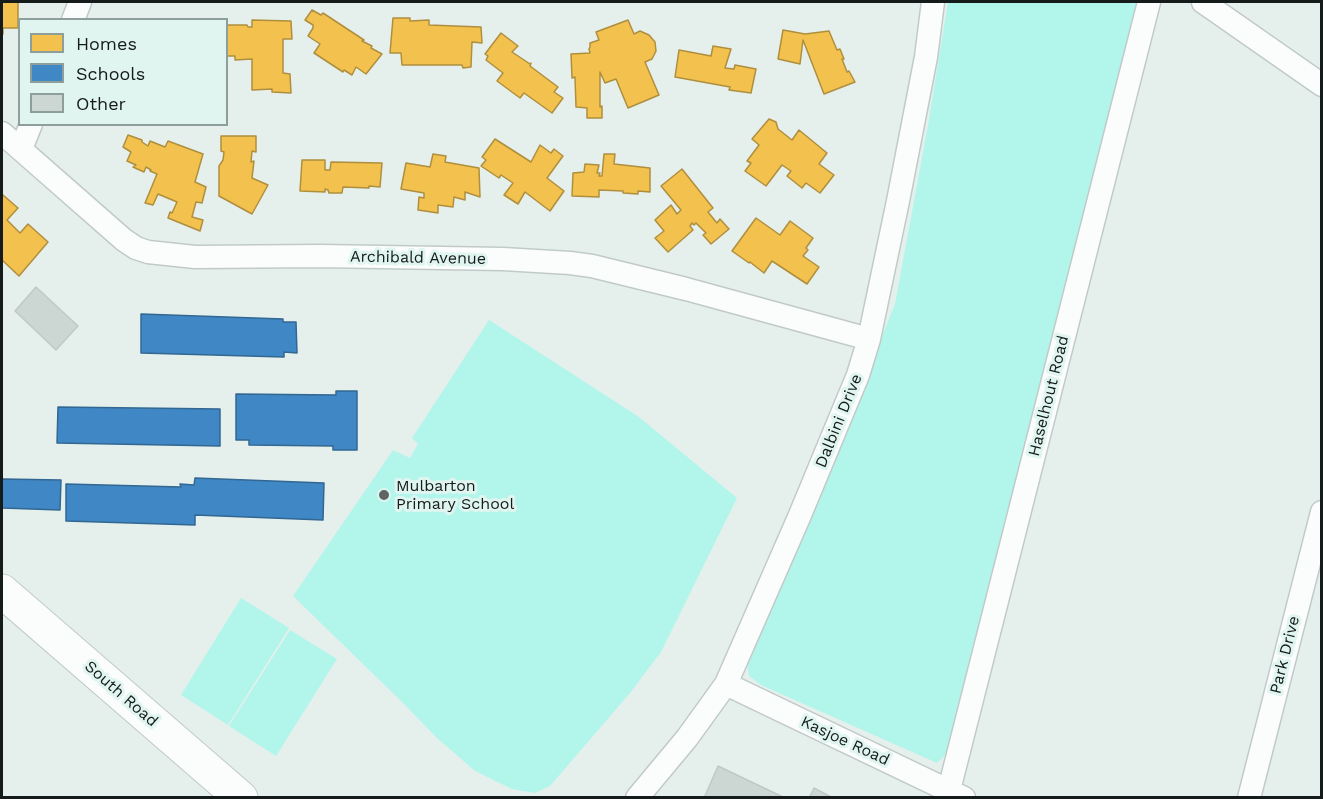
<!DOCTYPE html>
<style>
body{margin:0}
#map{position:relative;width:1323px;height:799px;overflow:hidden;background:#e5f0ed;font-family:"Work Sans",sans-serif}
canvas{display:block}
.frame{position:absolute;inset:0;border:3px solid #141b1a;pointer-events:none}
.legend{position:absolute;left:18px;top:18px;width:210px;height:108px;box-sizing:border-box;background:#e0f5f0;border:2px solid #8e9e9a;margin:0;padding:8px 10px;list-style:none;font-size:18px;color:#141b1a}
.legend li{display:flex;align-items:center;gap:12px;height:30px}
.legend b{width:30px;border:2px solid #8e9e9a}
</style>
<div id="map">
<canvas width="1323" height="799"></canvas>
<div class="frame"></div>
<ul class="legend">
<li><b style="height:16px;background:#f2c14e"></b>Homes</li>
<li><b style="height:16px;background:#3f88c5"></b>Schools</li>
<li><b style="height:16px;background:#ccd6d3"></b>Other</li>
</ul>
</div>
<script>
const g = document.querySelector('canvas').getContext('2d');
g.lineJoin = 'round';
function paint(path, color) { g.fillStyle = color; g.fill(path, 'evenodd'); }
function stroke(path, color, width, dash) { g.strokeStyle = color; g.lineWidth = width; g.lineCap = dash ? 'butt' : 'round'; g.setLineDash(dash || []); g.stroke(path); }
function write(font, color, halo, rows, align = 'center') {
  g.font = font + ' "Work Sans",sans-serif'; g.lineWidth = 6; g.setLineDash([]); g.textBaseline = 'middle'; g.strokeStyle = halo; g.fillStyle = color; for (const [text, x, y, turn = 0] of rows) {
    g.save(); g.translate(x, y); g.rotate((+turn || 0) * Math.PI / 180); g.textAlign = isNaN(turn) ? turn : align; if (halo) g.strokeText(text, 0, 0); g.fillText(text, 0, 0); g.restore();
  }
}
paint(new Path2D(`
 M948 2H1137L1057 327 948 752 937 763 761 685 749 676 747 661 771 611 895 304 928 125Z
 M489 320 639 417 737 498 661 652 630 693 550 786 535 793 512 789 475 771 437 738 402 702 293 596 393 450 410 458 418 444 412 438Z
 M241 598 289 628 228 725 181 695Z
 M290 630 337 659 276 756 229 726Z`), '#b2f5ea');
const homes = new Path2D(`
 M2 2H18V28H3V34H2Z
 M312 10 321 15 323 13 364 40 362 41 372 46 371 48 382 54 366 74 356 67 352 75 344 70 343 72 314 53 320 44 308 36 313 28V25L305 20Z
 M393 18H410V21L429 20V25L481 27 482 43 472 42 471 67 463 68 462 65H402L401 53H390Z
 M252 20 291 21 292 39H283V73L290 74 291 93 272 92V89L252 90V59L235 60V56H226V25H247L248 27H252Z
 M628 20 634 34 640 31 649 35 655 42 656 51 652 59 645 62 659 95 628 108 616 79 605 83 600 72V107L602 106V118H587V108L576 107 575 77 572 78 571 54 590 53 589 49 590 47V43L599 40 596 32Z
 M783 30 805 34 829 31 837 50 840 49 844 59H842L847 72 849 71 855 82 824 94 803 40 800 64 778 59Z
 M501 33 518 46 512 52 530 64 531 63 530 66 558 87 554 92 563 98 552 113 524 93 520 98 497 81 503 73 486 60 488 56 485 54Z
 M713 46 731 49 725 68 734 69 735 65 756 69 751 93 729 90 730 87 675 77 679 50 711 56Z
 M769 119 776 122 778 129 792 140 799 130 827 153 819 164 834 175 820 193 806 183 802 188 787 176 791 171 782 165 766 186 745 171 751 163 747 161 759 145 752 139Z
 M128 135 142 140V142L148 146 150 141 165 147 168 141 203 154 195 182 206 187 202 203 196 202 192 217 203 220 200 231 168 218 170 212 172 213 177 202 158 194 153 205 145 203 157 174 150 171 151 170 146 167 144 172 133 167 136 165 127 161 131 152 123 147Z
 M221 136H256V152L252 151 251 162 254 161 252 178 268 185 252 214 219 196V166L223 160 224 152 221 151Z
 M495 139 531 162 540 145 551 153 554 149 563 156 547 178 564 191 550 211 525 192 518 204 504 195 513 183 501 175 499 178 481 166 486 160 482 157Z
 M433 154 446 156 445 162 479 168 480 197 465 192V200L454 197 453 207 438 205V213L418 210 419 197 424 198V193L401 189 406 163 430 167Z
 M604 154H615L614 164 650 168V192L638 191V194L623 193V191L599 190V197L572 196 573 173 584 172 585 164 599 165 597 173H600L599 176H602Z
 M302 160H325V170H330L331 162 382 163 380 187 369 186V188L343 187 342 193H329L328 190 325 189V192L300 191Z
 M682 169 713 208 708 212 717 223 720 219 729 229 711 244 703 235 706 233 696 223 694 225 692 223 690 226 693 230 668 252 655 238 664 231 655 220 671 205 677 214 681 210 661 186Z
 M3 195 18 208 7 220 20 233 28 224 48 242 19 276 2 260V197Z
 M756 218 780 235 790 221 813 238 806 248 808 250 803 256 819 267 807 284 772 261 764 273 750 262 749 263 732 251Z`);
paint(homes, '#f2c14e');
stroke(homes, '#af8f3e', 1.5);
const schools = new Path2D(`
 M141 314 283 319V322H296L297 353 284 352V357L141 353Z
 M336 391H357V450H333V446L249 445V440H236V394L336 395Z
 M58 407 220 409V446L57 443Z
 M195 478 324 483 323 520 195 515V525L66 521V484L181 487 180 484 194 485Z
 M2 479 61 480 60 510 2 508Z`);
paint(schools, '#3f88c5');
stroke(schools, '#326792', 1.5);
const building = new Path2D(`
 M36 287 78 326 56 350 15 311Z
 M718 766 785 798H704Z
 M814 788 833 798H809Z`);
paint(building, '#ccd6d3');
stroke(building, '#c0c9c6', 1.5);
const street = new Path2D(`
 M1203 2 1322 85
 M73 20 80 2
 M2 133 124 240 136 248 148 252 195 257 320 256 503 259 570 263 592 266 686 289 869 339
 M21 149 31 124
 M726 684 964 798
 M637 798 687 738 726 684 800 515 858 375 869 339 898 201 926 57 933 2
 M945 798 949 790 1149 2
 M1249 798 1322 512`);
const secondary = new Path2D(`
 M2 591 241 798`);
stroke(street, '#c1cac8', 25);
stroke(secondary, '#c1cac8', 35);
stroke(street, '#fbfdfc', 22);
stroke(secondary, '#fbfdfc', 33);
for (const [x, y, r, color] of [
 [384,495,6,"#5d6664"]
]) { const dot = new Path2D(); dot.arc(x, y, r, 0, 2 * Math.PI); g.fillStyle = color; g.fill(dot); stroke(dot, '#e0f5f0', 2); }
write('16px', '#141b1a', '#e0f5f0', [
 ["Archibald Avenue",418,258,1],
 ["Haselhout Road",1049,396,-76],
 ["Dalbini Drive",839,421,-68],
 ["Park Drive",1285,655,-76],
 ["South Road",121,694,41],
 ["Kasjoe Road",845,741,25]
]);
write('16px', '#141b1a', '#e0f5f0', [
 ["Mulbarton",396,486],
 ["Primary School",396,504]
], 'left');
</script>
